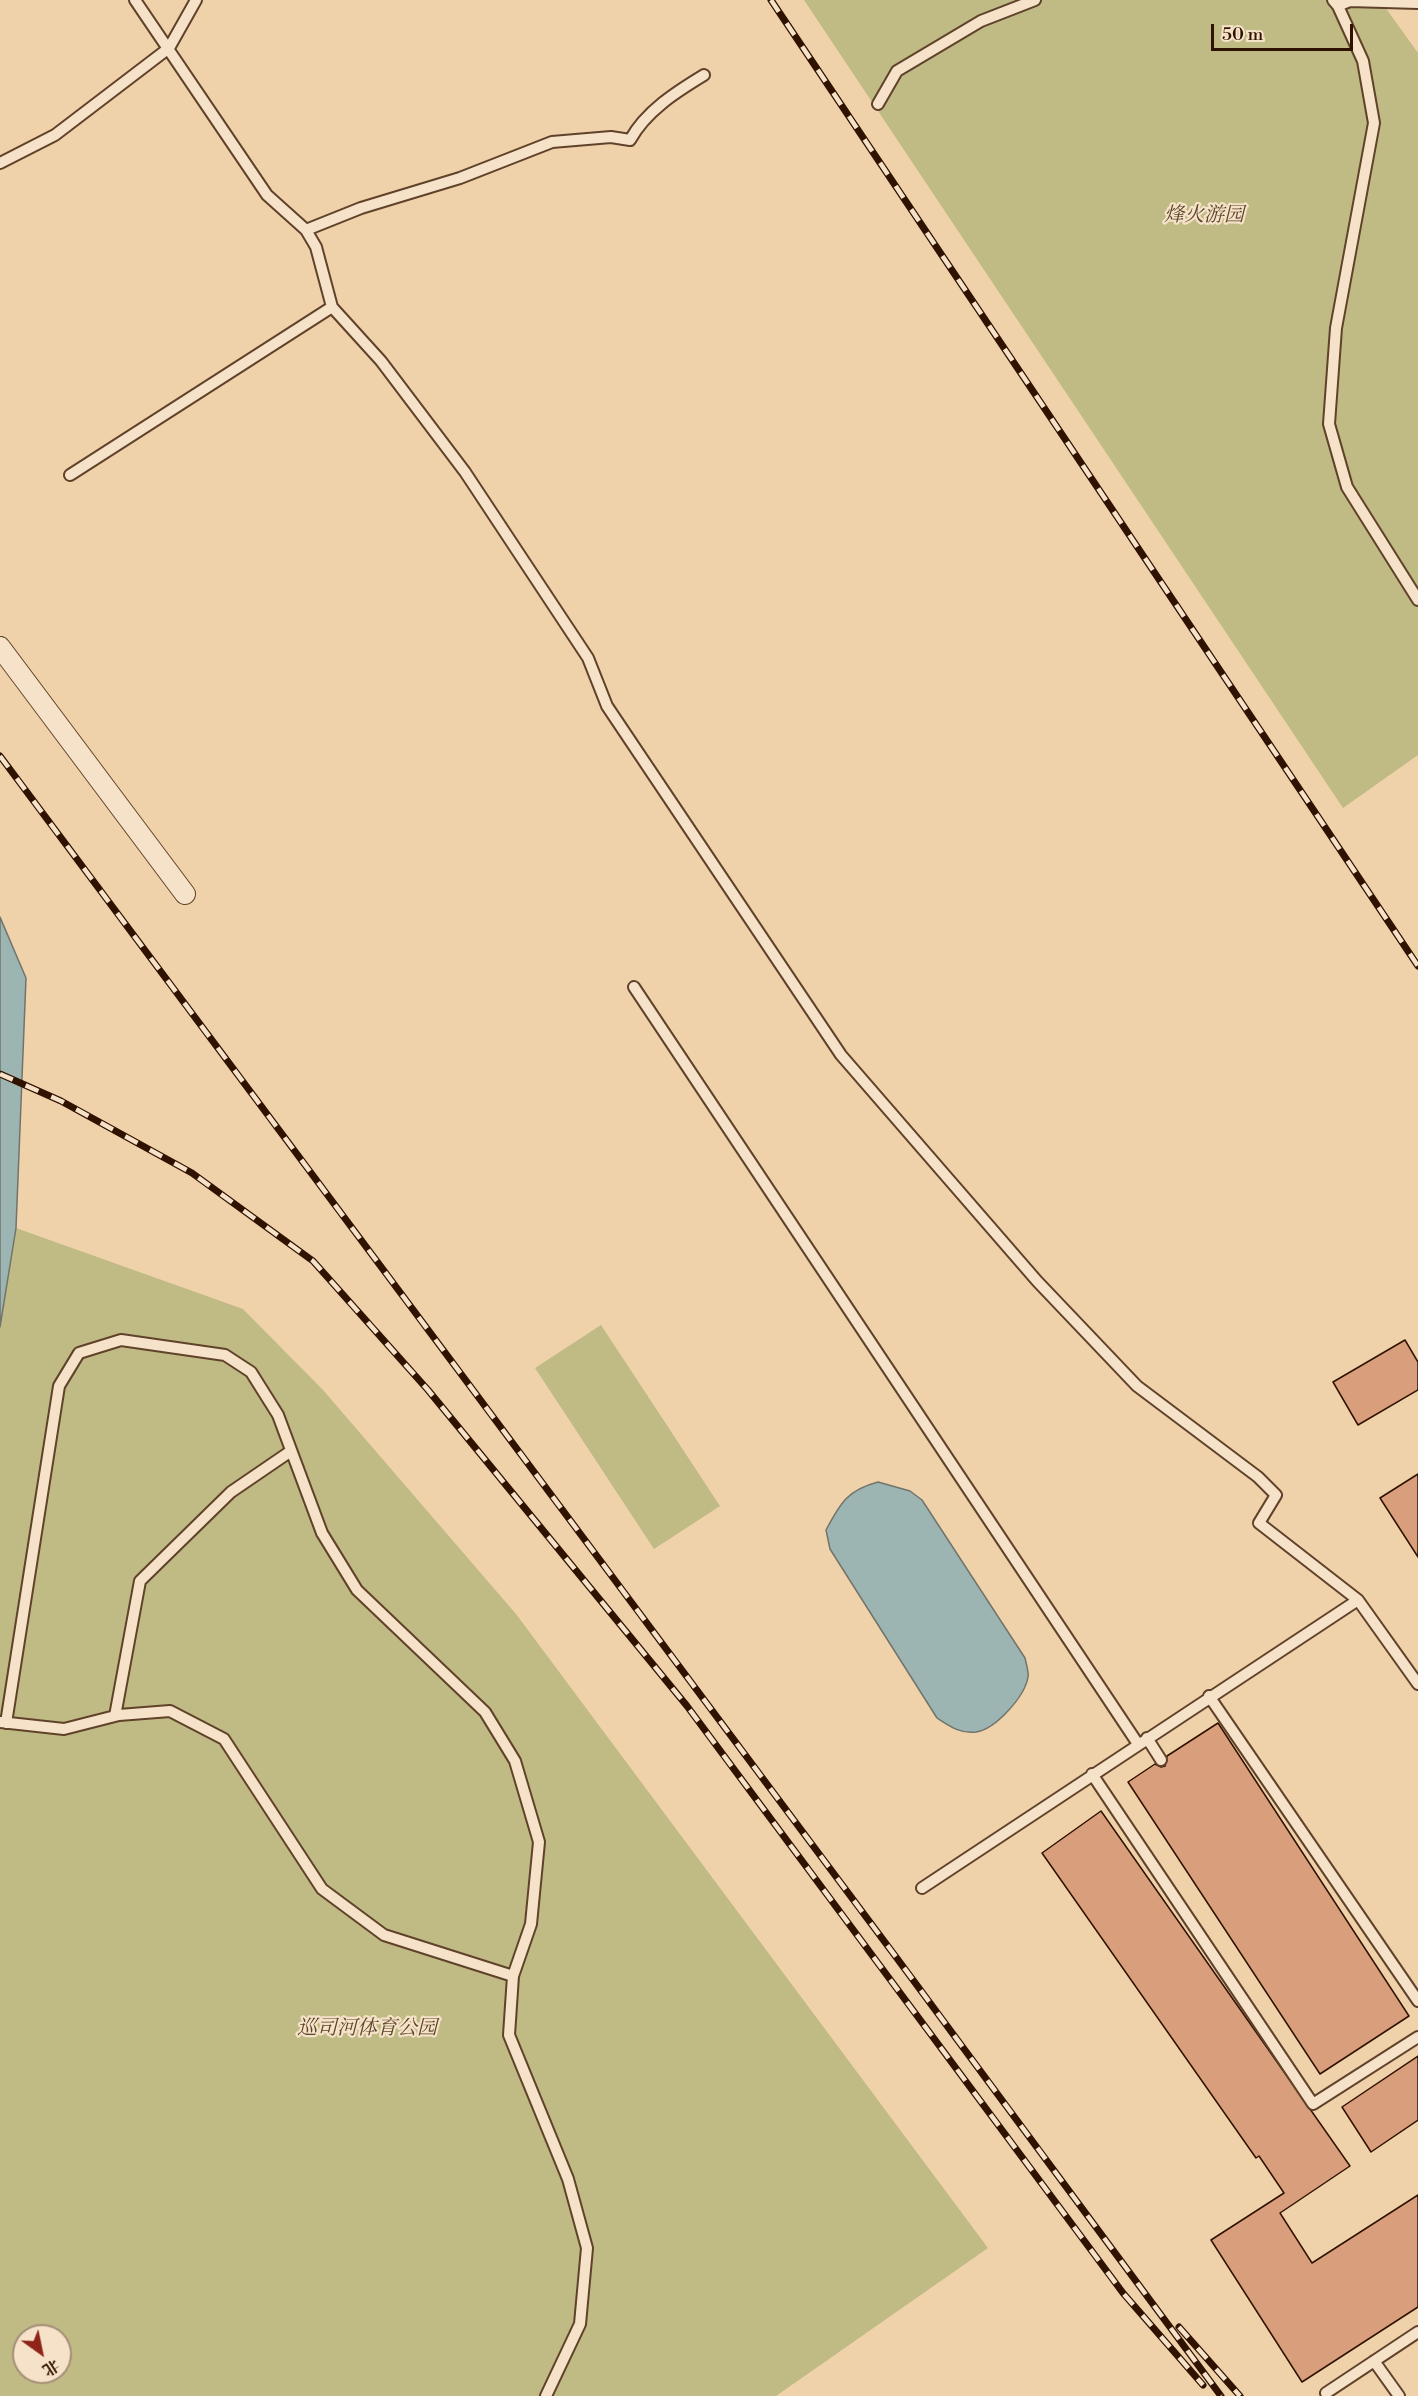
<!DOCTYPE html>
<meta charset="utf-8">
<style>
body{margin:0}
#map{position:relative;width:1418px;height:2396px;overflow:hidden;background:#f0d2aa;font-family:"Libre Bodoni","Noto Serif SC",serif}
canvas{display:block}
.north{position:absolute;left:12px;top:2324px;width:60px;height:60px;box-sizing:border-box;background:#f5e2c8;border:2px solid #a68f78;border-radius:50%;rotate:147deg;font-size:16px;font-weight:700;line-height:24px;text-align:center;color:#301200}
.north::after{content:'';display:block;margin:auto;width:21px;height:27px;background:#8f2418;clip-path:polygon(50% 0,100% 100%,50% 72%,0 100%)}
.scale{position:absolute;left:1211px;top:24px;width:142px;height:27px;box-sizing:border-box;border:3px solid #301200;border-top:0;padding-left:8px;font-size:18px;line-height:21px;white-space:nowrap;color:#301200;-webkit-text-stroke:4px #f5e2c8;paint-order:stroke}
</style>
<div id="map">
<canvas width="1418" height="2396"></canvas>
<div class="north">北</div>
<div class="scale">50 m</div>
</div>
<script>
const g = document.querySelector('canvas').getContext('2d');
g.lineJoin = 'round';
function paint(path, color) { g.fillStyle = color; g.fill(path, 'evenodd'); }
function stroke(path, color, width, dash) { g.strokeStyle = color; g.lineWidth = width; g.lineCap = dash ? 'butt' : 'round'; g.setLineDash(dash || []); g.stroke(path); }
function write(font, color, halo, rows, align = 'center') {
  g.font = font + ' "Libre Bodoni","Noto Serif SC",serif'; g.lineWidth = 4.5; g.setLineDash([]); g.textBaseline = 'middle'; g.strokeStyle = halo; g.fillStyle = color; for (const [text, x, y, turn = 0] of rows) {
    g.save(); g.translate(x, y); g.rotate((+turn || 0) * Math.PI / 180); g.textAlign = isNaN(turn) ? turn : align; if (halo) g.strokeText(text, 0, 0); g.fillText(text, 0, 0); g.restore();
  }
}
paint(new Path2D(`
 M804 0H1380L1418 53V755L1343 808Z
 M16 1228 243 1309 323 1390 516 1614 988 2248 776 2396H0V1327ZM24 2336H60V2372H24Z
 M601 1325 720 1506 654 1549 535 1368Z`), '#c0ba84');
const water = new Path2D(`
 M0 917 26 978 16 1228 0 1327Z
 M878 1482 910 1491 922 1500 1025 1658C1026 1663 1029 1672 1028 1677 1025 1696 996 1729 976 1732 960 1734 949 1726 937 1718L830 1549 826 1530C840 1504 847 1490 878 1482Z`);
paint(water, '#9db5b2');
stroke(water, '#71746b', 1.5);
const building = new Path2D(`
 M1405 1340 1418 1362V1390L1358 1425 1333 1382Z
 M1418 1474V1557L1380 1498Z
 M1218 1723 1409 2016 1320 2074 1128 1782 1155 1764 1161 1767 1165 1766 1167 1756Z
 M1101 1811 1350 2166 1280 2213 1312 2263 1418 2195V2307L1302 2382 1211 2240 1284 2193 1259 2156 1256 2158 1042 1853Z
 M1418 2056V2120L1371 2152 1342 2107Z`);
paint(building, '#d99f7d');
stroke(building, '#301200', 1.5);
const lane = new Path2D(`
 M135 0 267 195 306 230 316 247 332 307 381 361 465 472 588 658 607 706 841 1055 1037 1281 1137 1386 1258 1477 1276 1495 1259 1523 1358 1600 1418 1684
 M1333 0 1338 6 1363 61 1374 123 1336 328 1329 424 1347 487 1418 600
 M1335 2 1338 6 1350 1 1418 3
 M878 104 897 71 981 21 1035 0
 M0 163 55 135 169 48 196 0
 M306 230 361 208 460 178 552 142 611 137 630 140C646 111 676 92 704 75
 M70 475 332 307
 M634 987 1138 1744
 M1209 1696 1418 2001
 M115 1716 140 1581 231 1492 291 1451
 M0 1722 64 1729 119 1715 170 1711 224 1739 322 1889 384 1935 513 1976
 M6 1723 59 1386 79 1353 121 1340 225 1355 251 1372 278 1415 322 1533 357 1590 485 1712 515 1761 539 1842 531 1924 513 1976 509 2035 568 2179 587 2248 580 2324 546 2396
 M1147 1738 1161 1760
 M1092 1774 1313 2104 1418 2037
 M922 1888 1358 1600
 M1374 2361 1399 2396
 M1326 2393 1418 2332`);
const street = new Path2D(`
 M0 647 185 894`);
stroke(lane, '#60422a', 14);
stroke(street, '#60422a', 22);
stroke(lane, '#f5e2c8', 10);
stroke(street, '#f5e2c8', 20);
const rail = new Path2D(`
 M771 0 1418 966
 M0 756 896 1957 1221 2396
 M0 1074 61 1101 192 1173 313 1261 428 1390 687 1706 1123 2293 1203 2385
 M1179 2327 1240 2396`);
stroke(rail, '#301200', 7);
stroke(rail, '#f5e2c8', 4.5, [14]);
write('italic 20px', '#5b4428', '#f5e2c8', [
 ["烽火游园",1204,216],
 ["巡司河体育公园",367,2029]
]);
</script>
